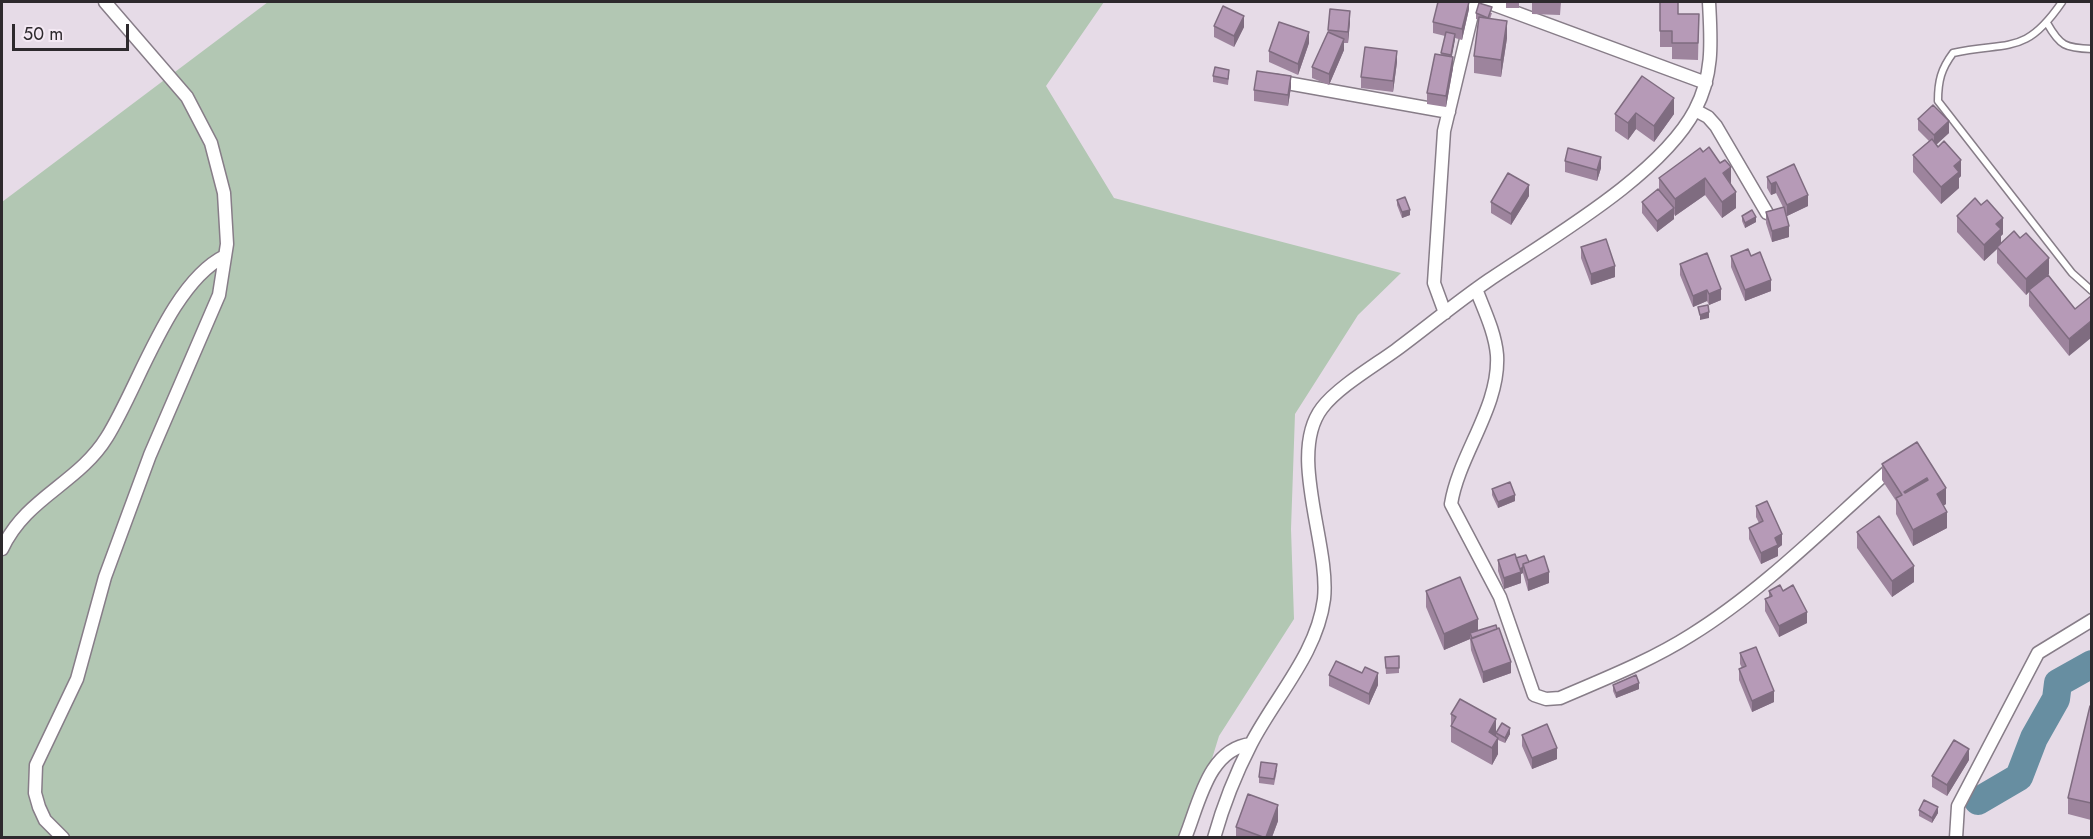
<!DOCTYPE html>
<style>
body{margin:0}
#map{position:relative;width:2093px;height:839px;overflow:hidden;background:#e6dbe7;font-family:Jost,sans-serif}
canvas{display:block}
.frame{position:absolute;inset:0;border:3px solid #2d292d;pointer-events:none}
.scale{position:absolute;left:12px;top:24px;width:117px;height:27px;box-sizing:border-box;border:3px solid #2d292d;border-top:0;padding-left:8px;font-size:18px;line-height:21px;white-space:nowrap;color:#2d292d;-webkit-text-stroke:4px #f4e9f4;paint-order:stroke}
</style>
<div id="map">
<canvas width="2093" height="839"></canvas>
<div class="frame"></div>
<div class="scale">50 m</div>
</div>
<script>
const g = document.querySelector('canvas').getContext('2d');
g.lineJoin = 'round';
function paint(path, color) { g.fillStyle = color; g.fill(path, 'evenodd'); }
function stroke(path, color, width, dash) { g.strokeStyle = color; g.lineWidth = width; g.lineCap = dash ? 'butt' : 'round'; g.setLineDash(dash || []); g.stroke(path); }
paint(new Path2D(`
 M268 2H1104L1046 86 1114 198 1401 273 1358 315 1295 414 1291 529 1294 619 1219 736 1198 804 1183 837 2 838V202Z`), '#b2c7b3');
stroke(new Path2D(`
 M1978 801 2019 777 2034 738 2056 699 2058 683 2092 664`), '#678ea1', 28);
const lane = new Path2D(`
 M2062 2C2025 56 2009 41 1953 53 1941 69 1938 81 1938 101L2072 273 2092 291
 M2047 23C2060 46 2065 48 2092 49`);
const street = new Path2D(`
 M1487 2 1706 83
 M1276 81 1449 112
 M1695 110 1708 117 1716 126 1767 213
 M1476 289C1484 310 1495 332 1497 355 1500 407 1459 454 1451 504L1500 597 1534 695 1546 699 1560 698C1604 679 1650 661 1691 635 1764 590 1830 522 1894 466
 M1445 313 1434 283 1444 131 1475 2
 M2 549C26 497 78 484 107 437 139 386 170 283 225 256
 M63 838 45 820 39 807 35 793 36 765 77 679 105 577 150 455 219 295 227 244 224 193 211 143 187 97 105 2
 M1185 838C1199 804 1208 749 1251 744
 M1214 838C1223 806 1236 773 1251 744 1275 697 1317 654 1324 599 1330 544 1287 454 1322 408 1338 387 1374 366 1396 350 1427 327 1457 302 1489 280 1551 238 1661 175 1695 110 1714 74 1711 40 1709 2
 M1956 838 1958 806 2038 653 2092 620`);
stroke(lane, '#877d88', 9);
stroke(street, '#877d88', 15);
stroke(lane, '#fff', 6);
stroke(street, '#fff', 12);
paint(new Path2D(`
 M1469 2V9L1462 40 1455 38 1451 57 1453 68 1446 107 1427 104V93L1441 55 1445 36 1433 33V22Z
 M1506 2H1519V8H1506Z
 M1532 2H1561L1560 15 1532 14Z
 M1660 2 1678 14H1699L1698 60 1672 59V47H1660Z
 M1330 9 1350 22 1348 43H1344V50L1329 85 1312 78V67L1328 32Z
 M1476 13H1492L1490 19 1507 38 1501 77 1474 73V56L1479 20 1476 19Z
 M1214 26 1244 27 1234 47 1214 37Z
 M1309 43 1298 75 1269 62V51Z
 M1397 62 1393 92 1361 88V77Z
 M1229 75 1228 85 1213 82V76Z
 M1642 76 1674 114 1654 142 1636 129 1628 140 1615 131V114Z
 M1291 87 1288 106 1254 101V90Z
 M1918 119 1949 133 1936 144 1961 176 1959 178V188L1941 204 1913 172V155L1929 141 1918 130Z
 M1700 148 1731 184 1736 208 1722 218 1705 195 1675 216 1674 214V219L1657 232 1642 213V202L1659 190V178Z
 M1565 161 1601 168 1597 181 1565 172Z
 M1794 164 1808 206 1787 216 1785 212 1789 237 1772 242 1766 223V212L1783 207 1776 193 1771 195 1767 188V177Z
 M1529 196 1511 225 1491 213V202Z
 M1397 200 1410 215 1402 218 1397 205Z
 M1742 216 1756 222 1745 228 1742 221Z
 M1957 216 2003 234 2001 236V243L2049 274 2048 275 2075 309 2069 356 2029 306V292L2026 295 1997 263V249L1984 261 1957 232Z
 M1581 247 1615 277 1591 285 1581 258Z
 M1731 256 1771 291 1745 301 1731 267Z
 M1680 264 1721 300 1709 305 1707 301 1693 307 1680 275Z
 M1917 442 1946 504 1943 506 1947 528 1913 546 1896 514V501L1882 480V464Z
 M1492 489 1515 501 1498 508 1492 495Z
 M1756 506 1782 545 1778 548V556L1761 564 1749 539V528L1759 523 1756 517Z
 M1857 532 1914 582 1892 597 1857 548Z
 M1516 558 1529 562 1549 583 1528 591 1523 573 1521 574V583L1504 589 1498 571V560Z
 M1426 591 1478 631 1511 673 1483 683 1471 650 1470 639 1444 650 1426 607Z
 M1769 591H1783L1807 623 1779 637 1765 611V599L1769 598Z
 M1740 653 1774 702 1752 712 1739 680V669L1742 668 1740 664Z
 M1399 656V673L1386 674 1385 657Z
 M1362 673 1378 685 1369 705 1329 686V675Z
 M1613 685 1639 689 1616 698 1613 691Z
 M2091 707V820L2068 814V798Z
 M1451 714 1496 736V733L1510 734 1505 743 1498 740V754L1492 765 1451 742Z
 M1522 735 1557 759 1532 769 1522 746Z
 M1969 760 1947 796 1932 787V776Z
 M1277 770 1274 785 1259 783V777Z
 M1919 810 1938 813 1932 823 1919 816Z
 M1278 821 1272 837H1236V827Z`), '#9d849d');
paint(new Path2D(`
 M1469 2V9L1462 40V29Z
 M1350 11V22L1348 43V32Z
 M1244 16V27L1234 47V36Z
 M1507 21V38L1501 77V60Z
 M1309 32V43L1298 75V64Z
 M1455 34V40L1451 61V55Z
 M1344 39V50L1329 85V74Z
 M1397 51V62L1393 92V81Z
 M1453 57V68L1446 107V96Z
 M1291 76V87L1288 106V95Z
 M1674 98V114L1654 142V126Z
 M1636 113V129L1628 140V123Z
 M1949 121V133L1934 147V135Z
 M1601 157V168L1597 181V170Z
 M1961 160V176L1959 178V188L1941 204V187L1954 166Z
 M1731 167V184L1723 173Z
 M1705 178V195L1675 216V199Z
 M1776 182V193L1771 195V184Z
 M1529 185V196L1511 225V214Z
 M1736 192V208L1722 218V202Z
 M1808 195V206L1787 216V205Z
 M1674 208V219L1657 232V221Z
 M1410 210V215L1402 218V212Z
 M1756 217V222L1745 228V223Z
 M2003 218V234L2001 236V246L1997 247V249L1984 261V245L1996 224Z
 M1789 226V237L1772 242V231Z
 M2049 258V274L2030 291 2029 290V292L2026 295V279Z
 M1615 266V277L1591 285V274Z
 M1771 280V291L1745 301V290Z
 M1721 289V300L1709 305V294Z
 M1707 290V301L1693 307V296Z
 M1709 312V318L1700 320V315Z
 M2091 321V338L2069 356V339Z
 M1927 478V494L1904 508V492Z
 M1946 488V504L1937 510V494Z
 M1515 495V501L1498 508V502Z
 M1947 512V528L1913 546V530Z
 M1782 534V545L1778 548V556L1761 564V553L1775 538Z
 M1914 566V582L1892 597V581Z
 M1523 567V573L1521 574V583L1504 589V578Z
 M1549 572V583L1528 591V580Z
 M1807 612V623L1779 637V626Z
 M1478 619V636L1470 633V639L1444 650V634Z
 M1511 662V673L1483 683V672Z
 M1378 673V685L1369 705V694Z
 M1639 683V689L1616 698V693Z
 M1774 691V702L1752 712V701Z
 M1496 719V736L1490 747 1489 732Z
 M1510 728V734L1505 743V738Z
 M1498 738V754L1492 765V748Z
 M1557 748V759L1532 769V758Z
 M1969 749V760L1947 796V785Z
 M1278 805V821L1272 837H1266Z
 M1938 807V813L1932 823V818Z`), '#7f6c80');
const building = new Path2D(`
 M1438 2H1469L1462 29 1433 22Z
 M1660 2H1678V14H1699L1698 43H1672V31H1660Z
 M1479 3 1492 7 1488 18 1476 13Z
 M1223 6 1244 16 1234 36 1214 26Z
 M1330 9 1350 11 1348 32 1328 30Z
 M1479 17 1507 21 1501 60 1474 56Z
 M1279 22 1309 32 1298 64 1269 51Z
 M1328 32 1344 39 1329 74 1312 67Z
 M1446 32 1455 34 1451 55 1441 53Z
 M1365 47 1397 51 1393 81 1361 77Z
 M1435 54 1453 57 1446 96 1427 93Z
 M1215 67 1229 70 1228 79 1213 76Z
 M1257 71 1291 76 1288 95 1254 90Z
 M1642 76 1674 98 1654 126 1636 113 1628 123 1615 114Z
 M1933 105 1949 121 1934 135 1918 119Z
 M1932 139 1938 147 1944 141 1961 160 1954 166 1959 172 1941 187 1913 155Z
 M1709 147 1720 163 1725 160 1731 167 1723 173 1736 192 1722 202 1705 178 1675 199 1659 178 1700 148 1703 152Z
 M1568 148 1601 157 1597 170 1565 161Z
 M1794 164 1808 195 1787 205 1776 182 1771 184 1767 177Z
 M1508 173 1529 185 1511 214 1491 202Z
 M1658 189 1674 208 1657 221 1642 202Z
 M1405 197 1410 210 1402 212 1397 200Z
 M1975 198 1981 205 1987 200 2003 218 1996 224 2001 229 1984 245 1957 216Z
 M1784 207 1789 226 1772 231 1766 212Z
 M1752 210 1756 217 1745 223 1742 216Z
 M2014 231 2020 238 2026 233 2049 258 2026 279 1997 247Z
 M1606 239 1615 266 1591 274 1581 247Z
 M1748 249 1751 256 1760 252 1771 280 1745 290 1731 256Z
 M1707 253 1721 289 1709 294 1707 290 1693 296 1680 264Z
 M2048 275 2075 309 2091 296V321L2069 339 2029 290Z
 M1708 305 1709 312 1700 315 1698 307Z
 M1917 442 1946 488 1937 494 1947 512 1913 530 1896 498 1902 495 1882 464ZM1927 478 1928 480 1905 493 1904 492Z
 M1510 482 1515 495 1498 502 1492 489Z
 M1767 501 1782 534 1775 538 1778 545 1761 553 1749 528 1763 521 1756 506Z
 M1879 516 1914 566 1892 581 1857 532Z
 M1515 554 1521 572 1504 578 1498 560Z
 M1526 555 1529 562 1523 564V567L1520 569 1516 558Z
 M1544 556 1549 572 1528 580 1523 564Z
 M1460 577 1478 619 1444 634 1426 591Z
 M1780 585 1783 591 1793 585 1807 612 1779 626 1765 599 1772 596 1769 591Z
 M1496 625 1497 629 1472 638 1470 633Z
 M1499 628 1511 662 1483 672 1471 639Z
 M1756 647 1774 691 1752 701 1739 669 1746 666 1740 653Z
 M1399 656V668H1386L1385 657Z
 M1336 661 1362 673 1365 667 1378 673 1369 694 1329 675Z
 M1636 675 1639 683 1616 693 1613 685Z
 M1460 699 1496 719 1489 732 1498 738 1492 748 1451 726 1456 717 1451 714Z
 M2090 706 2091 707V803L2068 798Z
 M1502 723 1510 728 1505 738 1496 733Z
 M1547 724 1557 748 1532 758 1522 735Z
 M1954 740 1969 749 1947 785 1932 776Z
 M1261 762 1277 764 1274 779 1259 777Z
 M1248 794 1278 805 1266 837H1263L1236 827Z
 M1924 800 1938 807 1932 818 1919 810Z`);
paint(building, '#b69ab7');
stroke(building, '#7f6c80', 1.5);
</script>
